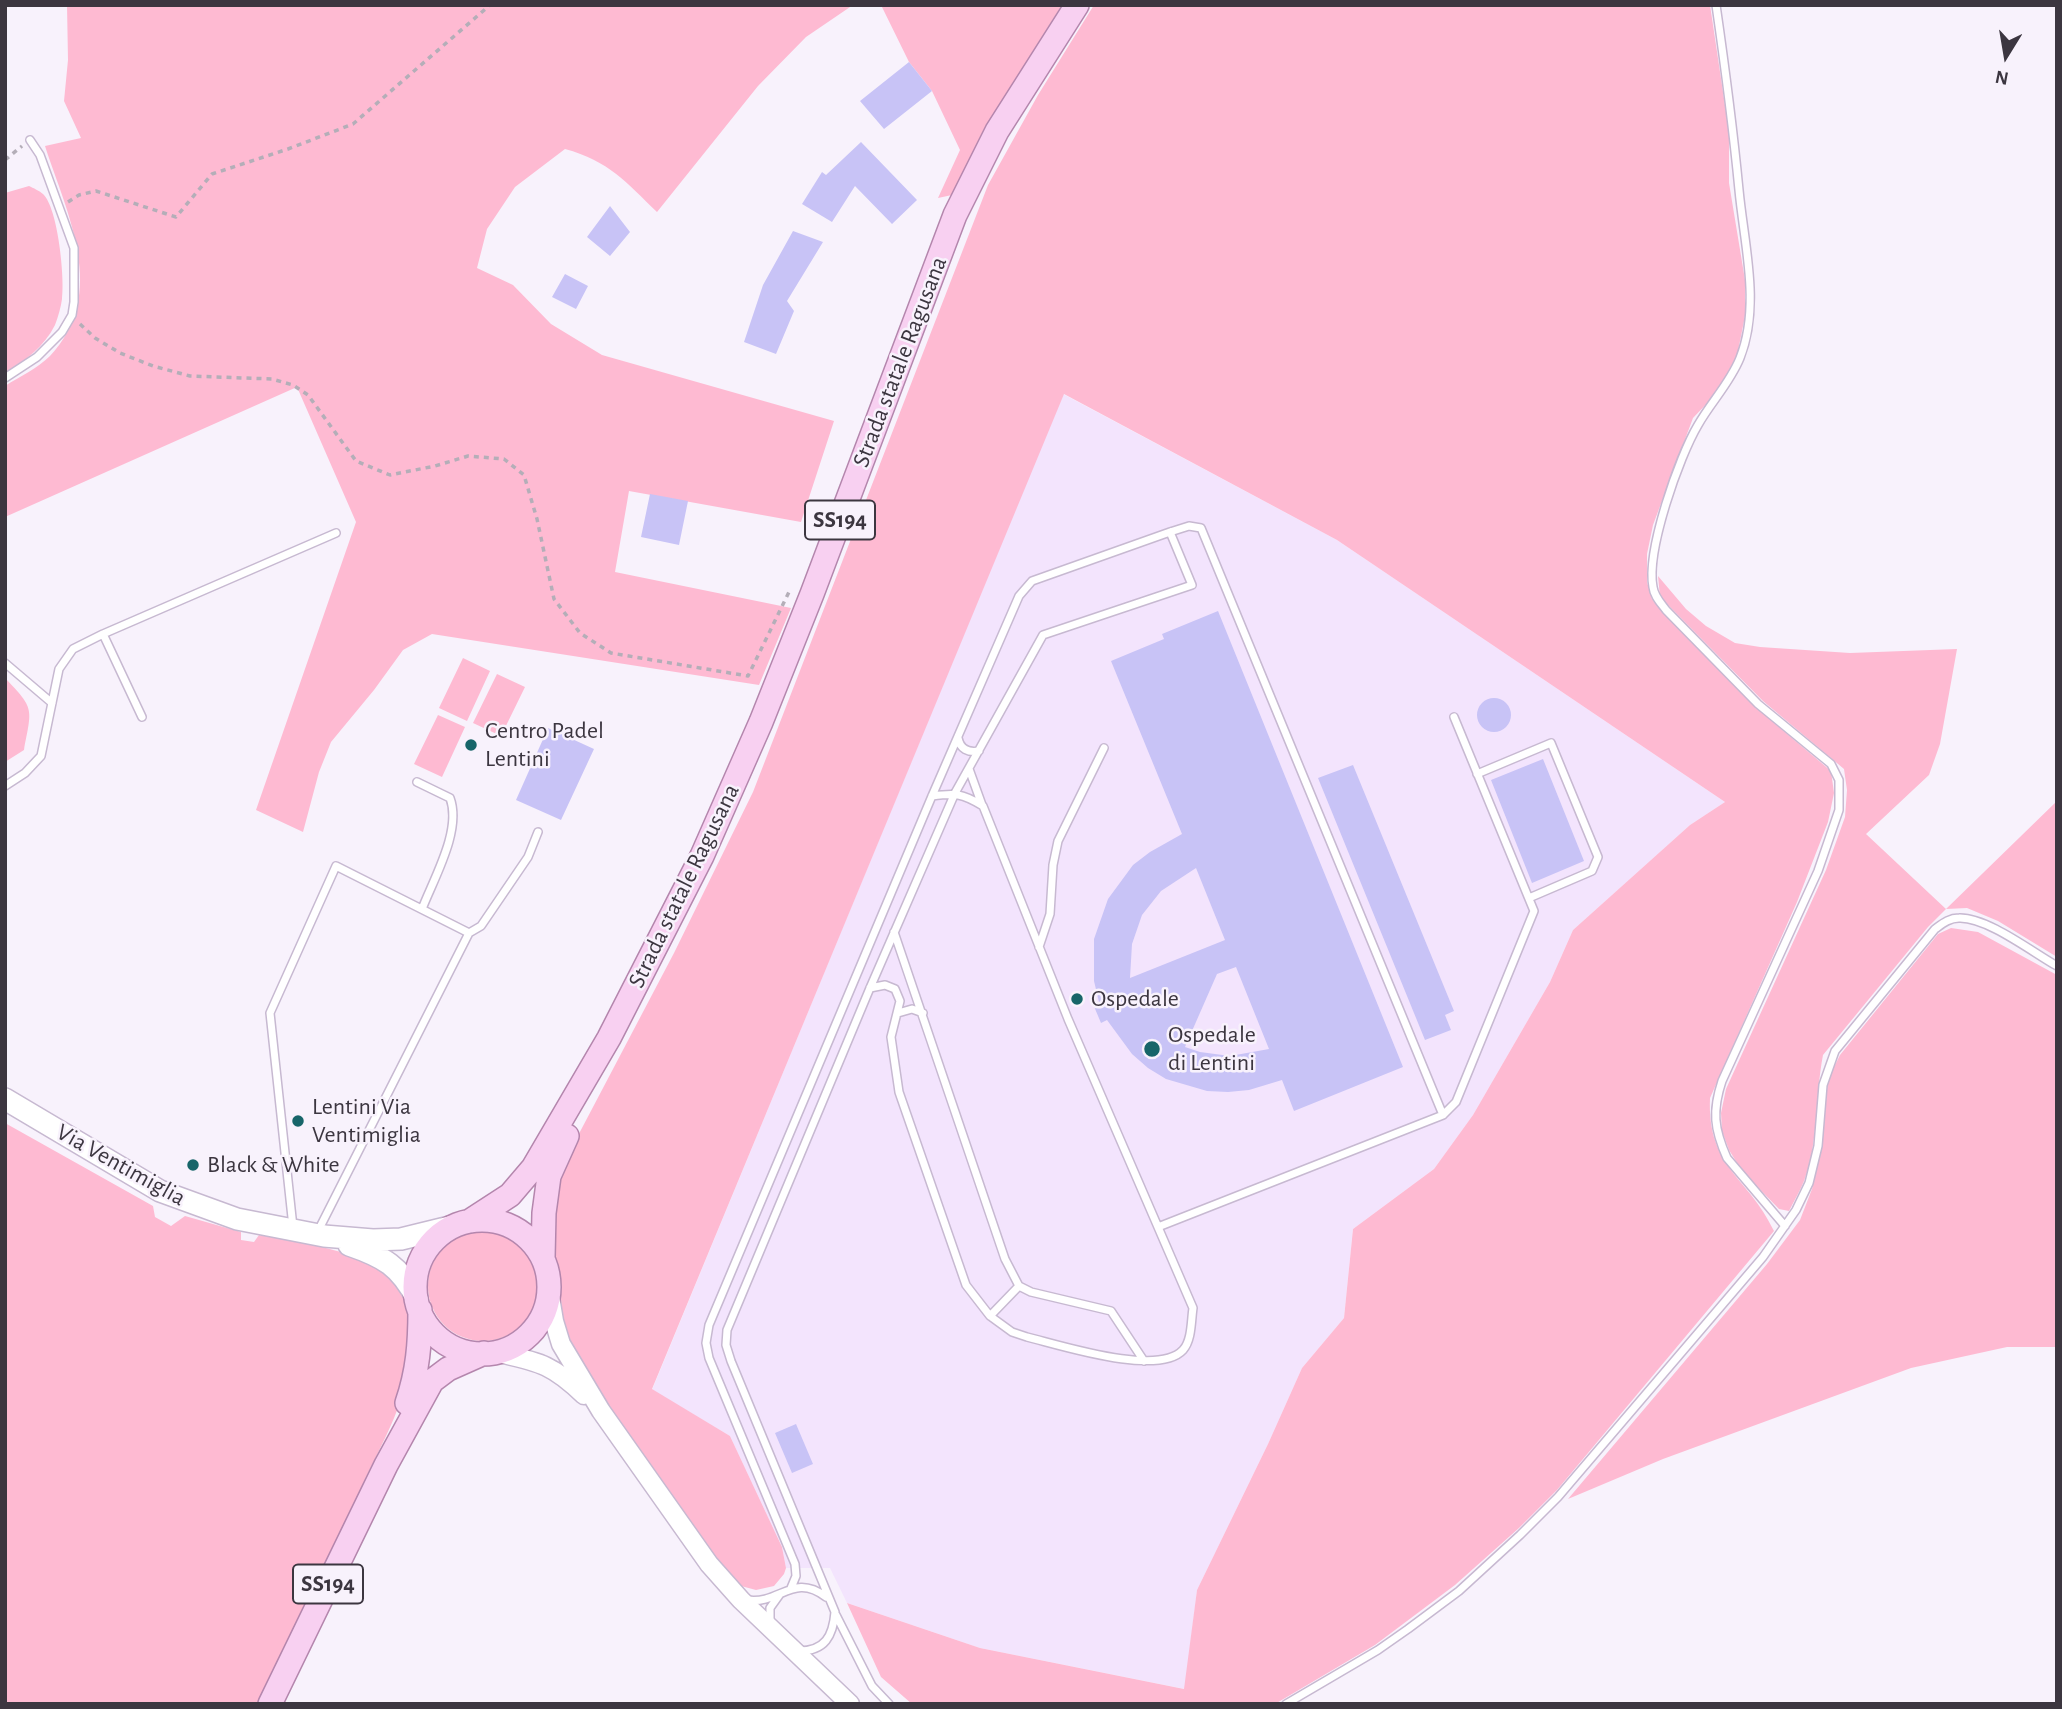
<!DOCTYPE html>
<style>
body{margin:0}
#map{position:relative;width:2062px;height:1709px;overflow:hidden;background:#f8f2fc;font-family:"Alegreya Sans",sans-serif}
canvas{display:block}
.frame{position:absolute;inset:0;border:7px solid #3c3640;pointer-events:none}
.north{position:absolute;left:1971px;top:21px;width:70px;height:70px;-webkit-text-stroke:5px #f8f2fc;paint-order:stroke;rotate:191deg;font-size:19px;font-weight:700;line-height:28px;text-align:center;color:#3c3640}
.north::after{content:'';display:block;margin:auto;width:24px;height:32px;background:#3c3640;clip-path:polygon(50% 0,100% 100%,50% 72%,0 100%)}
</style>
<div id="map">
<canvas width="2062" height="1709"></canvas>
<div class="frame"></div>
<div class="north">N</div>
</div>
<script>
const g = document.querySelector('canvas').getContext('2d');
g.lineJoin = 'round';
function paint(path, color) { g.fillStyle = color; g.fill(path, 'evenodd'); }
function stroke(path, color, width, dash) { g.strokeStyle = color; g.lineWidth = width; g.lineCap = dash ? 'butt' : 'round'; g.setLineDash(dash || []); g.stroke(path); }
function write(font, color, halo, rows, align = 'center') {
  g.font = font + ' "Alegreya Sans",sans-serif'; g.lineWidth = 5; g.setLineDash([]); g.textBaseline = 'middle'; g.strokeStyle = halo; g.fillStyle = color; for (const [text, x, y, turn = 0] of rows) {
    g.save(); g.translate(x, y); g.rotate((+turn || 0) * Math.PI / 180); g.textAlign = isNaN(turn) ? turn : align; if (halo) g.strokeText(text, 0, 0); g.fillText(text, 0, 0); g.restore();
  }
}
paint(new Path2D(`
 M1063 394 1337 540 1725 802 1690 825 1573 930 1550 982 1473 1115 1434 1169 1353 1229 1344 1318 1302 1368 1268 1444 1197 1590 1185 1689 980 1648 847 1603 830 1568H786L782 1547 730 1436 652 1390Z`), '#f3e4fd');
paint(new Path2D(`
 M67 5H853L806 37 758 86 657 212C626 182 609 161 565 149L515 187 487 229 477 268 513 285 551 324 602 355 834 421 801 522 629 491 615 572 791 608 759 685 432 634 403 650 374 690 331 742 319 772 303 832 256 810 356 522 297 387 5 517V386C19 377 38 368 50 356 109 294 67 214 45 146L81 138 64 101 68 60Z
 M881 5H1062L984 129 952 195 938 198 960 150 932 91 909 62Z
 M1094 5H1710L1729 132V183L1745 280V316L1737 356 1715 395 1693 418 1653 525 1647 554V582L1652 599 1662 612 1754 706 1831 771 1834 793 1828 822 1797 902 1710 1098C1707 1168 1748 1176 1774 1231L1557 1490 1519 1528 1455 1585 1375 1645 1275 1704H912L881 1677 847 1603 980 1648 1184 1689 1197 1590 1268 1444 1302 1368 1344 1318 1353 1229 1434 1169 1473 1115 1550 982 1573 930 1690 825 1725 802 1337 540 1064 394 652 1389 730 1436 782 1547 786 1568 784 1574 774 1586 756 1590 741 1586 725 1571 612 1417 567 1343 558 1303V1285L549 1232 562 1166 674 953 753 792 988 185 1038 95Z
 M29 186C33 188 40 191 43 194 58 208 65 278 62 299 61 307 58 317 55 325 44 347 25 361 5 373V193Z
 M1658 576 1686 609 1706 626 1735 643 1760 647 1850 653 1957 649 1940 744 1929 775 1866 834 1946 909 2057 801V957L1998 921 1967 908 1946 909 1928 927 1823 1055C1815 1096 1819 1142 1804 1181 1800 1191 1794 1201 1789 1211L1779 1209 1742 1171 1729 1150 1722 1131 1721 1113 1726 1089 1826 870 1845 817 1847 790 1844 769 1763 701 1660 597Z
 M463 658 490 671 467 721 439 708Z
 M497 674 525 687 501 736 473 723Z
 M5 678C35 709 32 708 24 750L5 762Z
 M438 715 465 727 442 777 414 764Z
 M1951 928 1978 932 2057 975V1347H2007L1911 1368 1663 1459 1568 1499 1767 1264 1800 1220 1812 1189 1822 1145 1828 1079 1840 1055 1938 934Z
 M5 1123 153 1206 155 1217 171 1226 185 1216 241 1232V1240L254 1242 259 1235C296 1242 376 1252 398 1284 413 1306 410 1362 404 1388 397 1419 375 1457 362 1486 329 1559 294 1631 260 1704H5Z
 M428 1286a55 55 0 1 1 110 0a55 55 0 1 1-110 0Z`), '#febad2');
paint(new Path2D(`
 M909 62 932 91 884 129 860 101Z
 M861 142 917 200 892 224 855 186 832 222 802 204 822 172 826 175Z
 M610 206 630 232 610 256 587 237Z
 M793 231 823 242 787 301 794 311 776 354 744 342 763 285Z
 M565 274 588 286 576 309 552 297Z
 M650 494 688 501 679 545 641 537Z
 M1218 611 1403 1067 1294 1111 1282 1080 1249 1090 1228 1092 1207 1091 1166 1079 1148 1068 1132 1054 1107 1020 1101 1023 1093 1004 1099 1002 1094 981V939L1108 899 1133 865 1150 852 1182 834 1111 661 1164 639 1162 634ZM1196 868 1225 940 1130 978 1132 944 1142 915 1161 891ZM1236 967 1269 1049 1230 1056 1200 1052 1185 1047 1217 974Z
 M1477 715a17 17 0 1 1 34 0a17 17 0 1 1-34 0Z
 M548 728 594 749 561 820 516 800Z
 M1543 759 1584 861 1532 883 1491 780Z
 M1353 765 1454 1011 1445 1015 1451 1030 1425 1040 1318 778Z
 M796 1424 813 1464 792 1473 775 1433Z`), '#c8c3f6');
const service = new Path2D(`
 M1716 5C1725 67 1733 128 1739 190 1744 244 1761 305 1740 358 1730 383 1711 402 1698 425 1679 457 1646 551 1653 587 1654 596 1660 602 1666 610L1758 704 1831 764 1839 780V810L1818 871 1722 1081C1712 1111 1714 1129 1727 1158L1785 1226
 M5 378 37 357 62 332 72 315 74 302V248L40 155 30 140
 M103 634 142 717
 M5 663 52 703
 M958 738C960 749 968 753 979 751
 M969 769 982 805
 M1477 774 1551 743 1598 857 1592 871 1529 898
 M417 782 450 798C462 830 434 878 422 909
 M5 786 25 773 41 756 59 669 73 649 103 634 336 533
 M894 932 1005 1259 1019 1286 1031 1292 1111 1311 1144 1361
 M469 933 481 926 528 857 538 832
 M1039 947 1050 914 1053 865 1058 841 1104 748
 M870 988 885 985 895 989 900 1001 891 1037 899 1092 966 1285 990 1316 1012 1332 1027 1337C1060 1345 1158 1377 1183 1350 1192 1340 1191 1321 1193 1308L1068 1019 983 806C962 793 955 793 932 796
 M898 1013 912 1009 923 1013
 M293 1227 270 1013 336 866 469 933 318 1231
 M1158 1227 1443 1115 1456 1102 1534 911 1454 717
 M990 1316 1019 1286
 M791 1588 796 1576 795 1564 709 1358 706 1343 709 1325 932 796 1019 596 1032 581 1170 532 1189 526 1201 528 1443 1115
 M747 1600C780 1605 793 1572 826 1597
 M836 1615 872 1686 889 1704
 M770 1625V1608L780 1594
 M799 1651C825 1651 833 1636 835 1612L731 1361 726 1345 727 1330 870 988 955 793 1043 635 1192 585 1170 532
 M1286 1704 1378 1650 1408 1629 1459 1591 1520 1535 1558 1497 1763 1257 1796 1210 1809 1183 1818 1146 1823 1085 1835 1051 1935 929C1942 924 1949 918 1959 918 1987 917 2032 952 2057 966`);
const tertiary = new Path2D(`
 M549 1291 554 1321 561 1344 601 1411 709 1564 741 1600 850 1704
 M495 1352C538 1362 551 1363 584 1395`);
const secondary = new Path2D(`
 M5 1099 160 1191 237 1219 324 1236 373 1240 401 1239 454 1226
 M349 1245C384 1257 400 1266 417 1299`);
const primary = new Path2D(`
 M415 1287a67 67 0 1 1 134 0a67 67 0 1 1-134 0Z
 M470 1221 510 1195 533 1168 609 1038 702 856 761 722 812 594 955 215 997 131 1077 5
 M543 1258 544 1213 549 1176 567 1136
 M407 1403C418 1371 420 1343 420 1310
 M270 1704 386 1465 432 1381 448 1369 484 1353`);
stroke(service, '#c7b9d1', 10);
stroke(tertiary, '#c7b9d1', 21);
stroke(secondary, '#c7b9d1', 24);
stroke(primary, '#b486ad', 26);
stroke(new Path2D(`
 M5 160 22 146
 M68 202 79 195 96 191 176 217 212 174 288 149 353 124 490 5
 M80 324 95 338 120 353 153 366 190 376 272 379 293 385 308 395 356 461 390 475 435 466 468 456 504 459 524 475 537 519 554 599 580 633 611 653 748 676 790 590`), '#b4aeb8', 3.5, [5, 5]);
stroke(service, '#fff', 7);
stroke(tertiary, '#fff', 18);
stroke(secondary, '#fff', 21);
stroke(primary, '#f8d0f1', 23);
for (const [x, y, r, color] of [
 [471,745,7,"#176569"],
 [1077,999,7,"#176569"],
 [1152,1049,9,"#176569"],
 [298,1121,7,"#176569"],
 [193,1165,7,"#176569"]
]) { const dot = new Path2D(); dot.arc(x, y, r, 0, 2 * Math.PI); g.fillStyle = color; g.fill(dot); stroke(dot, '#f8f2fc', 2.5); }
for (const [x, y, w] of [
 [840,520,70],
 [328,1584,70]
]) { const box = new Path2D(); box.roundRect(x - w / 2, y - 19.5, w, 39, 5); g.fillStyle = '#f8f2fc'; g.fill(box); stroke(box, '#3c3640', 2); }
write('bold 23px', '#3c3640', null, [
 ["SS194",840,520],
 ["SS194",328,1584]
]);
write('24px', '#3c3640', '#f8f2fc', [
 ["Strada statale Ragusana",900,362,-69],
 ["Strada statale Ragusana",684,886,-64],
 ["Via Ventimiglia",121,1165,29]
]);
write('24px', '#3c3640', '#f8f2fc', [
 ["Centro Padel",485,731],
 ["Lentini",485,759],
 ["Ospedale",1091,999],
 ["Ospedale",1168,1035],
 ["di Lentini",1168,1063],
 ["Lentini Via",312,1107],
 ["Ventimiglia",312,1135],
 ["Black & White",207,1165]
], 'left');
</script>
